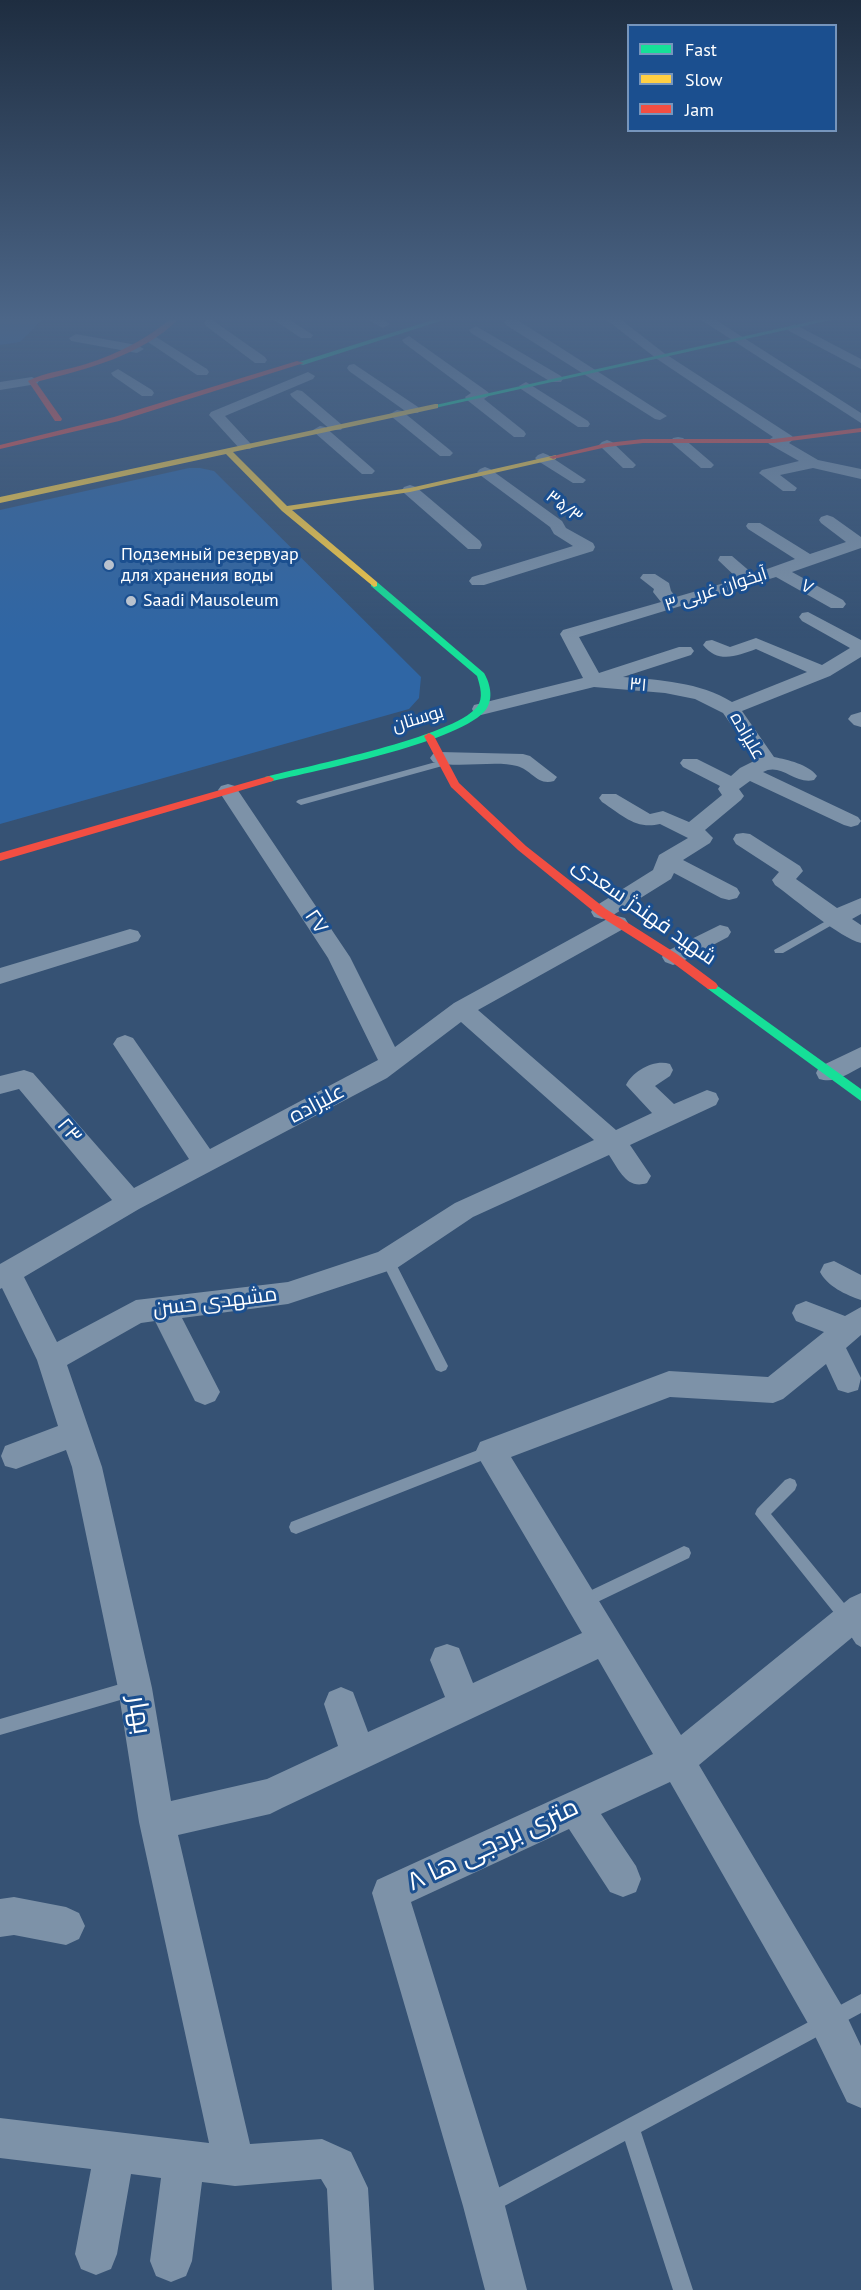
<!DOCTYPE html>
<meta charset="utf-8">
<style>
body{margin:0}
#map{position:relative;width:861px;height:2290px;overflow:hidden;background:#365274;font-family:"PT Sans",sans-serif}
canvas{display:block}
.legend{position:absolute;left:627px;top:24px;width:210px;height:108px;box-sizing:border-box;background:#1b4f8f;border:2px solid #7695bc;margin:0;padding:8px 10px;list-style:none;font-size:18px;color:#fff}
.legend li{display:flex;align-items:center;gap:12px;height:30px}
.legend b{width:30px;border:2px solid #7695bc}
</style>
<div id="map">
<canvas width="861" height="2290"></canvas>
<ul class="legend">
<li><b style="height:8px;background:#16e098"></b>Fast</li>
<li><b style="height:8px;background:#ffcf43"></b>Slow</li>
<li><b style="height:8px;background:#f24e42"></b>Jam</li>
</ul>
</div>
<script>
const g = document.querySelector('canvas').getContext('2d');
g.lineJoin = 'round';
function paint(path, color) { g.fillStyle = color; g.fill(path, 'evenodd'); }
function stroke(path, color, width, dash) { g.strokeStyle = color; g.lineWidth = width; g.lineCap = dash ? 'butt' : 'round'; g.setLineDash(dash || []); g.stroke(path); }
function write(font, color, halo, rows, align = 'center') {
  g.font = font + ' "PT Sans",Cairo,sans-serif'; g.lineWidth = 6; g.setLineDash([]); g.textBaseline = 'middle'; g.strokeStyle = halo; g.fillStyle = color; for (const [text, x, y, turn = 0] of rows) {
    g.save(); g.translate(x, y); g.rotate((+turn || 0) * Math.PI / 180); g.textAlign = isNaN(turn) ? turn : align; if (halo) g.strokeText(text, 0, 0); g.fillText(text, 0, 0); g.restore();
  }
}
paint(new Path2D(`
 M0 318H44L20 342 0 345Z
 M189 468H200L214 471 421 677 419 698 409 709 0 824V510Z`), '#2f66a5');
paint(new Path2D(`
 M443 760 446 761V765L301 805 296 802 298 800Z
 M835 916 839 917 840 919 839 921 783 953H775L774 950Z
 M387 1255 392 1256 446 1362 448 1366 446 1370 441 1372 436 1370 381 1260 382 1256Z
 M491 1445 496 1447 498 1451 496 1455 296 1534 291 1532 289 1527 291 1522Z
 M790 1478 795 1480 797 1485 795 1490 771 1514 853 1614 861 1625V1647L856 1644 843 1624 755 1514 757 1509 785 1480Z
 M684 1546 689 1548 691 1553 689 1558 587 1607 582 1609 577 1607 574 1602 577 1597Z
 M134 1680 140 1682 142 1688 140 1694 134 1696 0 1735V1719Z
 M861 1994V2013L641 2132 693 2290H673L625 2141 497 2210 490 2213 483 2210 480 2203 483 2196Z`), '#7d92a8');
paint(new Path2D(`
 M271 318H287L313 335 311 338H301Z
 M364 318H381L390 324 383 328Z
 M510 318 516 319 667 416 660 420 655 419 506 325 504 322Z
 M604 318H619L664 353 792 436 794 439 789 443 818 460 861 469V479L813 468 780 475 797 488 795 491H783L759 473 762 470 799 461 769 444 767 441 773 437 657 359Z
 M698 318H713L861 413V423Z
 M211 319 265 357 267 360 265 363H255L206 326 204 323 206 320Z
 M794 324 861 359V369L789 331 787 328Z
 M476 326 561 376 563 379 561 382H551L471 333 469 330Z
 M76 334 137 345 144 349 137 353 71 341 69 338Z
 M153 335 207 369 209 372 207 375H197L148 342 146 339Z
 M409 336 488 392 490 395 484 399 524 431 526 434 524 437H514L467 400 465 397 471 393 404 343 402 340Z
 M354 364 418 407 420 410 418 413H408L349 371 347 368 349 365Z
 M118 369 152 390 154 393 152 396H142L113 376 111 373Z
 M308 372 315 376 313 379 225 416 250 443 253 446 250 449H240L209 415 211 412Z
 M32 377 39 381 37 384 0 390V382Z
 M526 382 588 421 590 424 588 427H578L521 389 519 386Z
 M297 390 302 391 341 424 343 427 341 430H331L292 397 290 394Z
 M397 410 402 411 450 450 453 453 450 456H440L392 417 390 414Z
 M320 426 325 427 372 468 375 471 372 474H362L315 433 313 430Z
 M678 437 683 438 711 462 714 465 711 468H701L673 444 671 441 673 438Z
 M607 440 612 442 633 462 636 465 633 468H623L602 448 599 445 602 442Z
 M543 453 548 455 586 480 583 483H573L538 461 535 458 538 455Z
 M485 467 490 469 562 521 566 528 593 543 595 547 593 551 484 585H472L469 581 472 577 573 546 554 534 550 527 480 475 477 472 480 469Z
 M410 485 416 487 480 541 482 545 480 549H468L404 493 402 490 404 487Z
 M827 515 833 517 861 537V548L792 572 843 600 846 604 843 608H831L776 577 579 637 599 673 679 647H691L694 651 691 655 623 677C659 680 700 682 732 702L807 672 756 649C737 656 718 664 703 645L706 641 712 640 730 647 756 638 822 665 850 648 802 621 799 617 802 613 808 612 861 640V657L830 676 742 711 774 757C788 760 808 764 817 776L814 780C795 785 781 762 763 772L858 817 861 821 858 825 851 827 844 825 750 781 739 789 744 796 741 800 705 830 713 838 710 843 683 860 737 888 740 893 737 898 729 900 721 898 674 873 671 879 610 917 602 919 594 917 591 912 594 907 653 870 659 855 688 838 660 824C636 830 622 815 602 802L599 798 602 794H616L650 814 663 811 689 822 722 795 718 789 720 786 683 767 680 763 683 759H697L731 776 740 768 756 760 723 713 695 699 665 693 594 687 481 715 474 713 472 709 474 705 583 678 560 634 563 630 661 602 653 592 654 589 640 578 643 574H655L669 583 671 591 676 597 738 579 718 560 720 556H732L753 574 795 559 748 529 746 526 748 523H760L810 554 846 542 821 523 819 520 821 517Z
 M861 712V727L854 725 848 719 851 715Z
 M440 752 523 754 530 756 557 777 554 781C537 786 532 770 517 766 494 760 459 769 433 762L430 758 433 754Z
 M228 784 235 786 350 957 395 1047 454 1003 609 918 617 916 625 918 628 923 625 928 478 1010 616 1130 652 1113 626 1085C633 1071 654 1059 670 1064L673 1070 670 1076 655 1086 674 1104 707 1090 716 1093 719 1099 716 1105 630 1145 651 1176 647 1183C627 1190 619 1170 609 1155L473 1217 397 1268 288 1304 182 1318 220 1392 215 1401 205 1405 195 1401 155 1321 141 1323 67 1365 102 1467 152 1688 171 1801 267 1779 338 1746 324 1704 329 1692 341 1687 353 1692 368 1732 445 1697 430 1660 435 1648 447 1644 459 1648 473 1683 582 1633 480 1460 476 1451 480 1442 669 1371 768 1377 824 1332 796 1321 792 1313 796 1305 806 1301 845 1316 861 1307V1335L846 1348 861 1378 858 1390 848 1393 838 1390 826 1364 783 1399 773 1403 670 1397 511 1457 681 1735 850 1598 861 1593V1630L699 1765 842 2006 861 2046V2108L847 2102 814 2034 670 1782 601 1814 636 1866 641 1879 636 1892 623 1897 610 1892 569 1829 411 1902 505 2206 527 2290H485L463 2206 372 1893 377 1880 653 1754 598 1659 282 1808 270 1814 178 1835 250 2144 322 2139 351 2152 368 2188 374 2290H332L327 2189 321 2179 235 2186 202 2182 192 2261 186 2276 171 2282 156 2276 150 2261 161 2178 131 2174 117 2254 111 2269 96 2275 81 2269 75 2254 91 2169 0 2158V2118L209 2143 139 1822 118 1688 72 1467 66 1450 16 1469 5 1466 1 1456 5 1446 58 1426 37 1360 2 1288 0 1289V1264L112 1200 19 1089 0 1094V1076L24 1070 33 1073 134 1188 189 1159 117 1050 113 1044 117 1038 125 1035 133 1038 210 1149 378 1060 328 958 218 790 221 786ZM461 1022 594 1140 455 1203 378 1252 288 1282 136 1300 57 1342 24 1277 139 1209 387 1078Z
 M743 833 750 834 800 866 803 871 796 879 837 908 861 898V914L852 919 861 925V943C840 938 796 900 775 885L772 880 779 872 736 844 733 839 736 834Z
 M720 925 728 927 731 932 728 937 681 962 673 965 665 962 662 957 665 952Z
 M130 929 138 931 141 936 138 941 0 984V968Z
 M861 1047V1067C847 1074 835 1084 819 1079L816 1073 819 1067Z
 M834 1261 861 1275V1300C846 1295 827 1286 820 1272L824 1264Z
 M14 1897 66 1907 79 1913 85 1926 79 1939 66 1945 14 1935 0 1937V1899Z`), '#7d92a8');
paint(new Path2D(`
 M439 318H450L303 365 296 363Z
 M826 318H840L435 408 431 406Z
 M371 582H377L484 673C491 685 494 701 484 712 453 744 317 770 269 782L265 781V777C307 766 453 737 477 707 484 698 480 686 477 676L371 586Z
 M712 982 861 1089V1101L708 989 706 986Z`), '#16e098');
paint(new Path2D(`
 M435 404H438V408L233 452 287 506 410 488 556 455V459L410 492 292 510 377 582V586L374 587 282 511 226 454 0 503V497Z`), '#ffcf43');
paint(new Path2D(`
 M172 318H180C141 356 88 369 36 382L62 419 61 421H55L28 381C44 372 68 370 86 364 118 354 146 339 172 318Z
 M297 361 304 363 119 421 0 449V445L114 417Z
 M861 428V432L774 443H643L607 447 553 459 549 457 607 443 643 439H774Z
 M429 733 434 736 459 783 526 846 606 909 677 954 716 983 718 986 716 989H708L669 960 598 915 518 850 451 787 424 736Z
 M269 776 274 779 273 781 0 861V853Z`), '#f24e42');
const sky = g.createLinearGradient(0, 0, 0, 639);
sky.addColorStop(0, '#1e2d40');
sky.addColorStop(0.5, '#4c6688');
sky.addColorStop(1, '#4c668800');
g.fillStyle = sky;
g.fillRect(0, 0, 861, 639);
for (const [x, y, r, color] of [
 [109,565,6,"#b9c2ce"],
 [131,601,6,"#b9c2ce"]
]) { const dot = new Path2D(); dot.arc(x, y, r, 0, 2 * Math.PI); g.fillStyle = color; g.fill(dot); stroke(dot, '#1b4f8f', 2); }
write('18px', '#fff', '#1b4f8f', [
 ["۳۵/۳",564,507,38],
 ["۷",807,587,29],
 ["آبخوان غربی ۳",716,590,-18],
 ["۳۱",638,685,5],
 ["بوستان",418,719,-17],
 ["علیزاده",747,736,60]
]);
write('18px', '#fff', '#1b4f8f', [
 ["Подземный резервуар",121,555],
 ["для хранения воды",121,576],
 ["Saadi Mausoleum",143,601]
], 'left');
write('21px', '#fff', '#1b4f8f', [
 ["شهید فهندژ سعدی",644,912,35],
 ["۲۷",316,922,56],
 ["علیزاده",317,1104,-28],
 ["۲۳",69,1131,50],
 ["مشهدی حسن",215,1302,-7]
]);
write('26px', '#fff', '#1b4f8f', [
 ["بهار",139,1715,81],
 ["۸ متری بردجی ها",493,1845,-25]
]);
</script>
